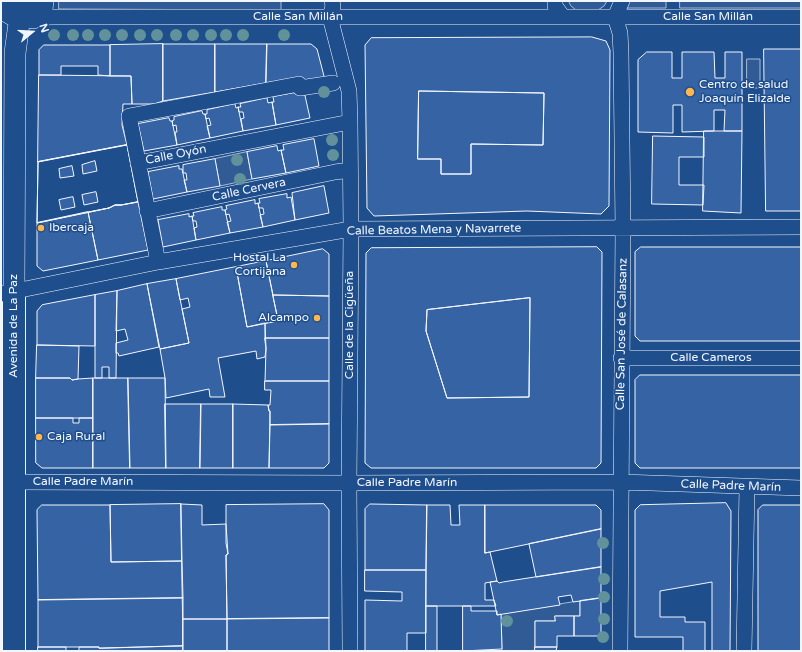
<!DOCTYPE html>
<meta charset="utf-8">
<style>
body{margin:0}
#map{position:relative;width:802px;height:652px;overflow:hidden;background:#1f4e8c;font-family:"Varela Round",sans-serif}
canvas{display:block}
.frame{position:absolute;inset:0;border:2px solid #f2f6ff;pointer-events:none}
.north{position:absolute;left:12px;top:12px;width:40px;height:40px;-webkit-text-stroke:3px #1f4e8c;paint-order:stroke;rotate:72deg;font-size:11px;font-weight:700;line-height:16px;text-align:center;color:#f2f6ff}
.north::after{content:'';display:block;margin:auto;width:14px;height:18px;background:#f2f6ff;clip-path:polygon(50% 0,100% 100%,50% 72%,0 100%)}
</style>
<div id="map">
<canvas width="802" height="652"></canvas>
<div class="frame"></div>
<div class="north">N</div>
</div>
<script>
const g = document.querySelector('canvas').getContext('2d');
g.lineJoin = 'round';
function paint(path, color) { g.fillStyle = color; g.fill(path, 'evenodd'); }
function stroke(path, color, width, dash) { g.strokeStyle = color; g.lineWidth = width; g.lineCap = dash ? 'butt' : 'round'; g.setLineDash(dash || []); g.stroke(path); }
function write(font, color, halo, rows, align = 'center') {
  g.font = font + ' "Varela Round",sans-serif'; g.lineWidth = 3; g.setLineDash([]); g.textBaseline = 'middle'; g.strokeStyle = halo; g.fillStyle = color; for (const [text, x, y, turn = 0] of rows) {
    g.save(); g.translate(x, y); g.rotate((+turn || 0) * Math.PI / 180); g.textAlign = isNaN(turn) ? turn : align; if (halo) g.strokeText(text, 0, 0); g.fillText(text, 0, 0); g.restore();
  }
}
const green = new Path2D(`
 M59 1H281V10L59 9Z
 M569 1H607L604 6 598 10H576L571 6Z
 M625 1H666V8H623Z
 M680 1H801V8H680Z
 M747 59H760V88H747Z
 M247 152 252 179 220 186 215 159Z
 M580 601V616H555V621H535V651H502L501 614Z`);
paint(green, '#305b95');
stroke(green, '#a8bbd7', 1);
const building = new Path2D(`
 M592 37 606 41 610 50 609 206 601 214 527 211 374 216 367 208 365 45 371 38ZM419 91 544 93 543 145 471 144V174H441V159H418Z
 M163 44H215V92L163 101Z
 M163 44V101L154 104H132L131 76H110V45Z
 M215 44H267L266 83 215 92Z
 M267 44H311L317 49 325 80 303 84 301 77 266 83Z
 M44 45H110V76L98 75V66H61V75H39V50Z
 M764 49H801V211H766Z
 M647 52H672V78H682V52H714L715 78H725V52H742V131H724L725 110H714V131L682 132V105H673V133L638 132V60Z
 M39 75 131 76 132 104H123L122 125 127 145 38 162Z
 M304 91 310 118 276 125 272 102H274L273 97Z
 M419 91 544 93 543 145 471 144V174H441V159H418Z
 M267 98 268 103 272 102 276 125 243 131 241 119 244 118 243 112H239L238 107H241L240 104Z
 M235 104 236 108 238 107 243 131 210 138 207 126 211 125 209 118 206 119 205 114H207V110Z
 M202 111 203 114H205L210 138 177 145 175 132H177L176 125 173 126 172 121 174 120V117Z
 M169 118 170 121H172L177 145 144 151 138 124Z
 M704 131H742L741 213 703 211Z
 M653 136 704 137V157H679V185H704L703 205 652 204Z
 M314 139 319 166 286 173 281 150H284L283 145Z
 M127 145 138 202 121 205H115L109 208 37 223 38 162ZM95 161 97 171 83 174 82 165ZM72 166 74 176 60 178 59 169ZM96 192 98 202 84 205 82 195ZM73 197 75 207 61 210 59 200Z
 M127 145 138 202 121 205H115L109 208 37 223 38 162Z
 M277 146 278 151 281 150 286 173 252 179 247 152Z
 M215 159 220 186 187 192 184 180H187L186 173H183V165Z
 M179 166V169H182L187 192 153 199 148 172Z
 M324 186 329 213 295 220 292 193Z
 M287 194V198L291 197 295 220 263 227 260 215 264 214 263 208H259L258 203H260L259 199Z
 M255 200V204L258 203 263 227 230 233 227 222 231 221 229 214 226 215 225 210 227 209 226 206Z
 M138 202 148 250 98 260 88 212 109 208 115 205H121Z
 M222 207V210H225L230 233 196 240 194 228 197 227 196 221H193L192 216H194L193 213Z
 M88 212 98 260 43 271 37 266V223Z
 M189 214V217L192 216 196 240 163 247 158 220Z
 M597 247 602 252 601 463 596 468H371L365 463 366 253 371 248ZM530 298 529 397 447 398 426 331 427 310Z
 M641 247H801V341H640L635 336V252Z
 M323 249 329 254V296L273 295 266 261Z
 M266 261 278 321 247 327 236 267Z
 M236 267 247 327 265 323 266 349 265 357 257 359 256 351 218 358 225 397H210L209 389 166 398 165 378 160 349 189 343 182 309 190 307 188 298 180 300 176 279Z
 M176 279 189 343 160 349 147 284Z
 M147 284 159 347 119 356 118 353H116V343L128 340 125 329 116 331 117 291Z
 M117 291 116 378H109V367H102V378H95V295Z
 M95 295V346L37 345V311L42 305Z
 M273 295 329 296V338H265V323L278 321Z
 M530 298 529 397 447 398 426 331 427 310Z
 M265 338H329V381H265L266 349Z
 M37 345 79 346 78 379 72 380 70 378H36Z
 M640 375H801V468H640L635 463V380Z
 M36 378H70L72 380 78 379 93 378V418H36Z
 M93 378H128L130 468H93Z
 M128 378H165L166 468H130Z
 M265 381H329V424L270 425V411H269L268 405H270L271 390H265Z
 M165 404H201L200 468H166Z
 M201 404H233V468H200Z
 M233 404 268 405 269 411H270L269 468H233Z
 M36 418H73V423H79V418H93V468H42L36 463Z
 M329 424V463L324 468H269L270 425Z
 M726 503 731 511 730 651H712V582L660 591V617H685V622H705V651H683V637H635V510L640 505Z
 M181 504 202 505V525L226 524 228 554 226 555 227 619H183Z
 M181 504 182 561 111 562 110 505Z
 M324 504 329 510V618L227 619 226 555 228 554 226 543V505Z
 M370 504 427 505 426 570H365V509Z
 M42 505H110L111 562 182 561 183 598 38 600 37 510Z
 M427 505H450L451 525H460L459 505H485V553L490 552 497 581 485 583V600H494L496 606H426Z
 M485 505H596L601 510V529L485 553Z
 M763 505H801V651H758V510Z
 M601 529V567L536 577 529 544Z
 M601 567V598L573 602 571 595 558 597 560 605 497 615 490 582 497 581 499 583 503 582Z
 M365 570H426V633H407V651H365V600L402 601V592L365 591Z
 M183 598V646L99 648V647H38V600Z
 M601 598V636H574V616H580V601Z
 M426 606H437V651H426Z
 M463 606H471V611H497V615L501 614 502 649 463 651Z
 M555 616H574V636H557V647H535V621H555Z
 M329 618V651H227V619Z
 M183 619H227V651H183Z
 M183 646V651H79V647H99V648Z
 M38 647H66V651H38Z
 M535 647H557L556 651H535Z`);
paint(building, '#3563a3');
stroke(building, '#f2f6ff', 1);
const minor = new Path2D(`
 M332 1 333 6 330 17 349 91 350 122 351 229 349 483 350 651
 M555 1V6L563 17
 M615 17 620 33 621 53 623 228 620 651
 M615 17 622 1
 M29 18 52 17H801
 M138 163 350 122
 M147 211 335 172 350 170
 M158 262 129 116 299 84 300 88 333 83
 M1 294 158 262 351 229 801 227
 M621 358H801
 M13 482 349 483 621 482 801 488
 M744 651 747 487`);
const secondary = new Path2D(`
 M1 8 21 20
 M33 18 42 9 43 1
 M14 290 15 53 22 1`);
const primary = new Path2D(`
 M14 651V290`);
stroke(minor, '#f2f6ff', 16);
stroke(secondary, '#f2f6ff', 22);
stroke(primary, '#f2f6ff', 24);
stroke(minor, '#1f4e8c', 15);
stroke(secondary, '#1f4e8c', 21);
stroke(primary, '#1f4e8c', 22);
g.fillStyle = '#61919a';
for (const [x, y] of [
 [54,35],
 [73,35],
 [88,35],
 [105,35],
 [122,35],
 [140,35],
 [157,35],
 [176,35],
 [193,35],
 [211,35],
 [226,35],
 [243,35],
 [284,35],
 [324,92],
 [332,140],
 [333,155],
 [237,160],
 [240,179],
 [603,543],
 [604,579],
 [604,597],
 [604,619],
 [507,621],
 [603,637]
]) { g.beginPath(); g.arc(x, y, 6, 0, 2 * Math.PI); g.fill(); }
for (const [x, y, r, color] of [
 [690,92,5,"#ffb74d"],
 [41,228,4,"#ffb74d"],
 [294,265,4,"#ffb74d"],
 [317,318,4,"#ffb74d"],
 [39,437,4,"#ffb74d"]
]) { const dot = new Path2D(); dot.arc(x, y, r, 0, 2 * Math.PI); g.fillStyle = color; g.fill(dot); stroke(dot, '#1f4e8c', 1.5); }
write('12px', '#f2f6ff', '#1f4e8c', [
 ["Calle San Millán",298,17],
 ["Calle San Millán",708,17],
 ["Calle Oyón",176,155,-11],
 ["Calle Cervera",249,190,-12],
 ["Calle Beatos Mena y Navarrete",434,230,-1],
 ["Calle de la Cigüeña",350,325,-90],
 ["Avenida de La Paz",14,326,-90],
 ["Calle San José de Calasanz",622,334,-89],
 ["Calle Cameros",711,358],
 ["Calle Padre Marín",83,482],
 ["Calle Padre Marín",407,483],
 ["Calle Padre Marín",731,486,2]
]);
write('12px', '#f2f6ff', '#1f4e8c', [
 ["Centro de salud",699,85],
 ["Joaquín Elizalde",699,99],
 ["Ibercaja",49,228],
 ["Hostal La",286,258,"right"],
 ["Cortijana",286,272,"right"],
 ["Alcampo",309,318,"right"],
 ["Caja Rural",47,437]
], 'left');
</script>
